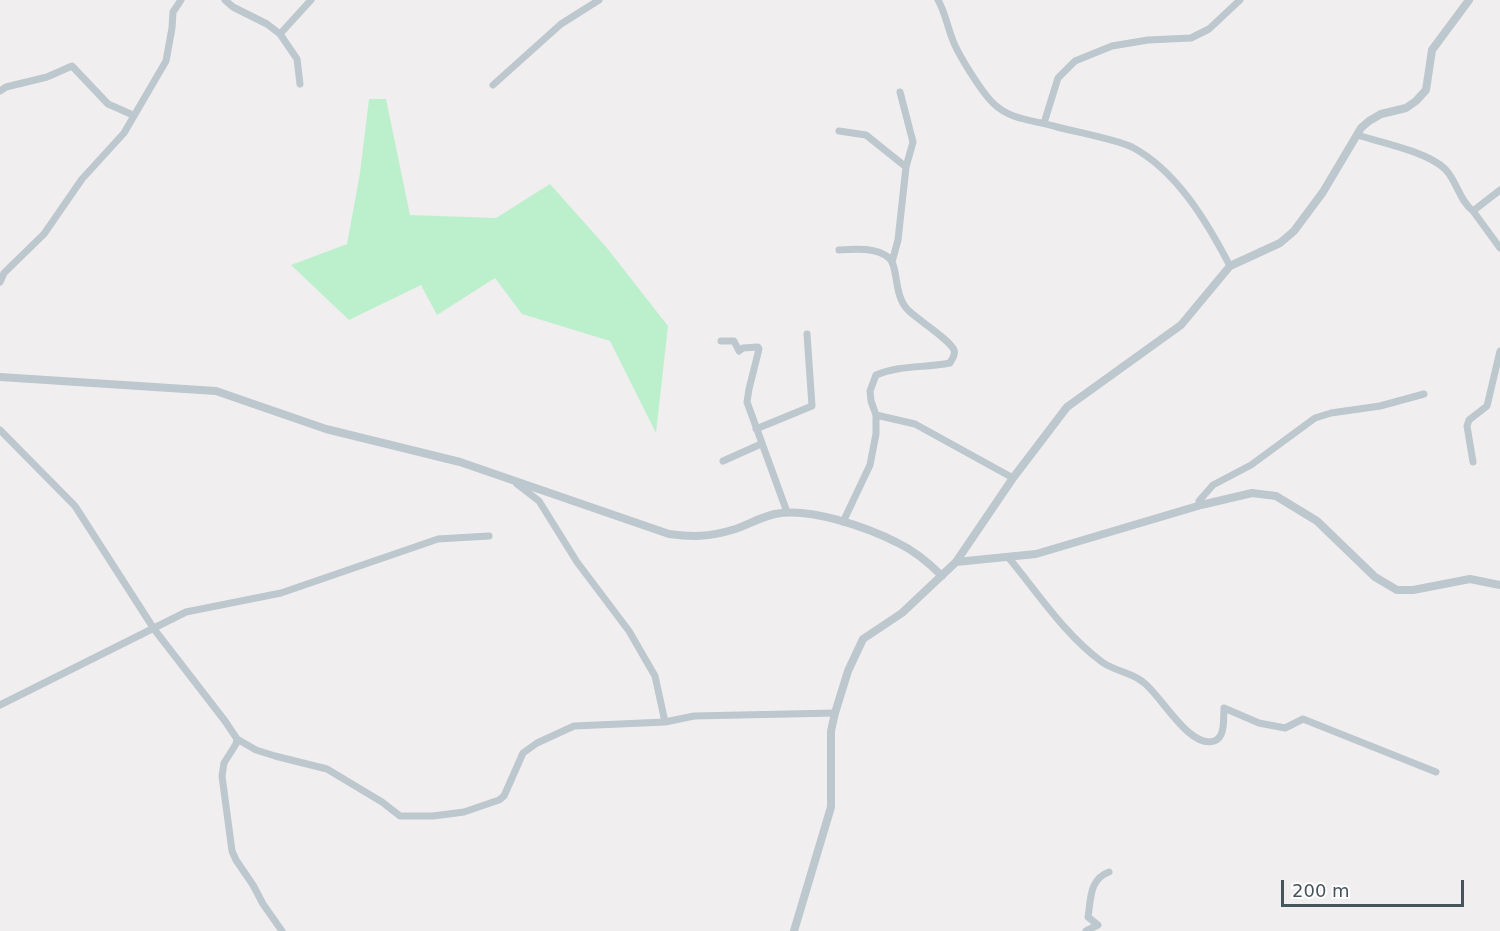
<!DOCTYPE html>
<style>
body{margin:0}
#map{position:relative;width:1500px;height:931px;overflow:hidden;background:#f1eeef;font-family:"DejaVu Sans",sans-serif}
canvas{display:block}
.scale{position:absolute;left:1281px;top:880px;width:183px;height:27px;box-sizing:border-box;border:3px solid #46545c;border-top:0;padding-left:8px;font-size:18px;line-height:21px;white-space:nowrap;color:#46545c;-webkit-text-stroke:4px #fff;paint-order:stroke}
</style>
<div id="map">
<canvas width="1500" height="931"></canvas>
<div class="scale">200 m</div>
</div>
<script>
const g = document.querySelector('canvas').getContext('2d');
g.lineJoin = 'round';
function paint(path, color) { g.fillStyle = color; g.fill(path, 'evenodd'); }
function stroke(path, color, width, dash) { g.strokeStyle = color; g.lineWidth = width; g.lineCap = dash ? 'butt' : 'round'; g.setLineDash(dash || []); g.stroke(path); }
paint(new Path2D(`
 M369 99H386L410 215 496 218 550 184 607 248 668 326 656 433 610 341 522 314 495 278 437 315 421 285 349 320 291 265 347 244 360 173Z`), '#bcf0cc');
stroke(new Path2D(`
 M225 0 233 7 267 24 280 34 297 59 300 84
 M938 0C945 12 947 25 952 38 957 53 982 93 994 104 1012 121 1035 120 1057 127 1077 132 1115 139 1132 147 1177 171 1207 222 1230 266
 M280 34 311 0
 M493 85 561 24 599 0
 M0 91 6 87 47 77 72 66 108 104 133 115
 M1044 123 1058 78 1075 61 1112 46 1148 40 1191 38 1209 29 1240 0
 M839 131 866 135 906 167
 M1357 135C1380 142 1428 152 1445 169 1457 181 1459 200 1473 211L1500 190
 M1473 211 1500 248
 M839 250C854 249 876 247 889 258 899 267 893 295 908 310 918 320 949 339 954 350 956 355 952 359 950 363 925 368 900 365 876 375L870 391 871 401 876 415V434L870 465 843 522
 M892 262 898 240 906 167 913 142 900 92
 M0 282 4 273 44 234 82 179 124 133 166 61 172 28 173 12 181 0
 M721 341H734L739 351 743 348 758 347 759 349 749 389 747 402 787 512
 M876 415 915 424 1013 478
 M756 429 812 406 807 334
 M0 430 75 506 154 629 225 721 237 739 236 744 224 763 222 776 232 851 236 860 253 885 263 904 282 931
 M723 461 761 444
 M1473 462 1467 426 1469 420 1487 406 1500 351
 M517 484 539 501 577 562 629 631 655 676 665 722
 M1201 505 1199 501 1213 485 1251 465 1315 418 1331 413 1380 406 1424 394
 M1008 557C1038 593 1064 634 1102 662 1114 671 1131 672 1143 682 1161 695 1189 749 1214 741 1226 737 1223 718 1224 708L1259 723 1285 728 1303 719 1436 772
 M0 705 186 612 281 593 438 539 489 536
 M237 739 256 750 275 756 327 769 382 802 400 816H433L464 812 499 800 504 796 523 753 537 743 574 726 665 722 694 716 835 713
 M1086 931 1098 925 1088 917C1091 900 1089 879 1109 872`), '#bcc7ce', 7);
stroke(new Path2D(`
 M0 377 216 391 326 429 460 462 669 534C692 537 709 537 732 530 746 526 760 517 775 514 809 507 867 527 898 543 913 550 930 564 942 576
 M956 562 1036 554 1201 505 1252 493 1276 496 1317 521 1375 577 1397 590H1413L1470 579 1500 585
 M794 931 831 807V731L835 713 848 671 863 639 902 613 956 562 1013 478 1067 407 1181 325 1230 266 1280 243 1294 231 1323 192 1361 128 1369 121 1381 114 1406 108 1416 101 1426 90 1432 50 1469 0`), '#bcc7ce', 8);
</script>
